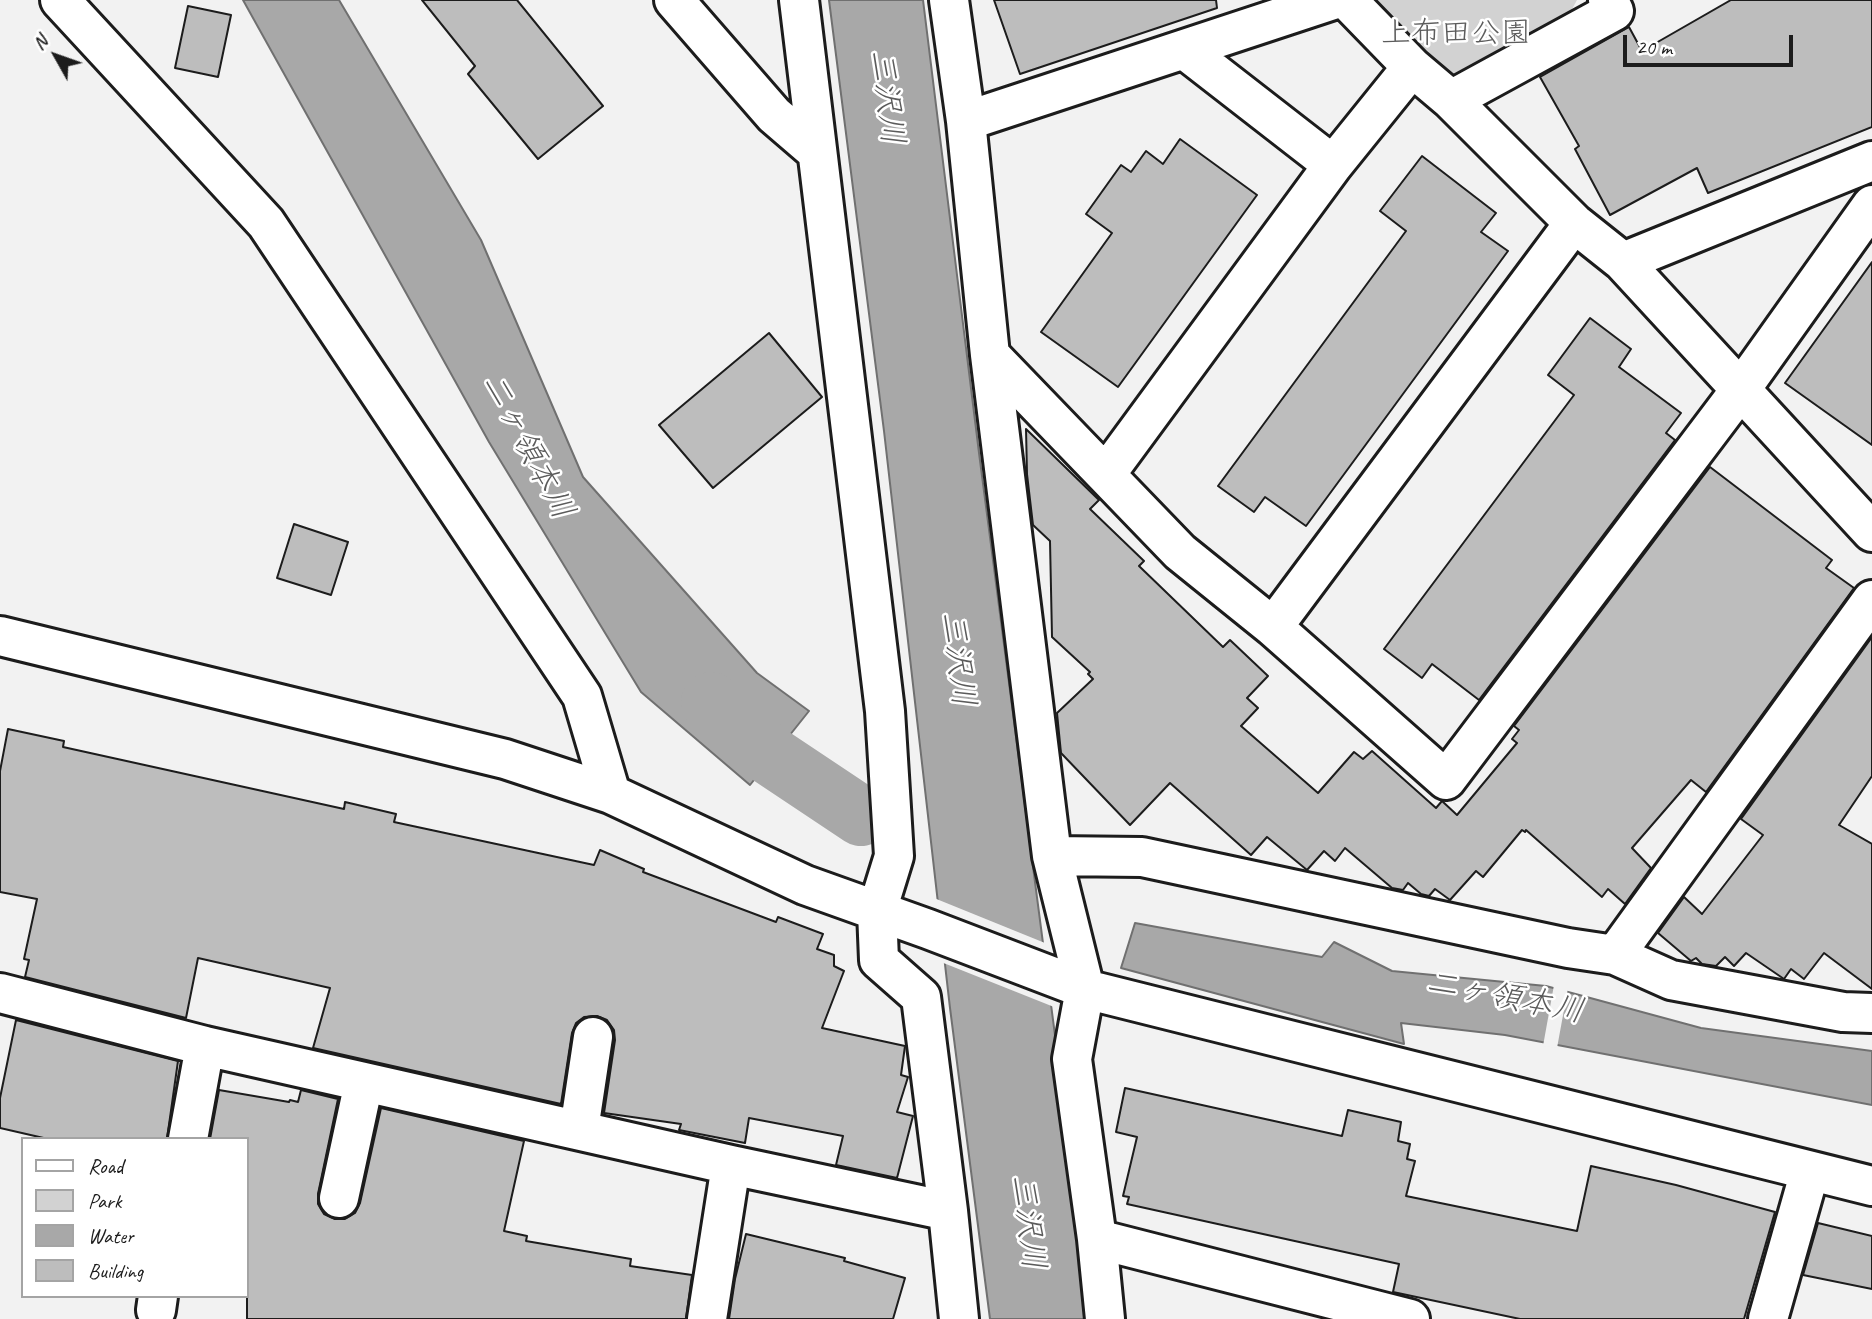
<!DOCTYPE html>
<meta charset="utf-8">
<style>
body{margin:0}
#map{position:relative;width:1872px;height:1319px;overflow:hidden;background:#f2f2f2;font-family:Caveat,sans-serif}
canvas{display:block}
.legend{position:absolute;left:21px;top:1137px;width:228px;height:161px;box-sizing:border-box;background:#fff;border:2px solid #a4a4a4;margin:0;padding:9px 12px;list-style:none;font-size:21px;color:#1c1c1c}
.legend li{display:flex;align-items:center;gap:14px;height:35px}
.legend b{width:35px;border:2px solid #a4a4a4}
.north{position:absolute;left:21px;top:21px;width:70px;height:70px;-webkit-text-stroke:5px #fff;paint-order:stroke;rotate:310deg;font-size:19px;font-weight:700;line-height:28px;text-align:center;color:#1c1c1c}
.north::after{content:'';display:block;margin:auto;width:24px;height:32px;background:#1c1c1c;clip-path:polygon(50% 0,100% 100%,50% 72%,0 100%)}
.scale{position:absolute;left:1623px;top:35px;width:170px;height:32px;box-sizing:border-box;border:4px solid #1c1c1c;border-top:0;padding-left:9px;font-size:21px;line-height:24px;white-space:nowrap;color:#1c1c1c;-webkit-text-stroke:5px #fff;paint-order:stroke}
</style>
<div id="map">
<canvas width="1872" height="1319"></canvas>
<ul class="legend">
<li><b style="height:9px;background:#fff"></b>Road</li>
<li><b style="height:19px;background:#d2d2d2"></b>Park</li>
<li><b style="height:19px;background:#a8a8a8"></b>Water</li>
<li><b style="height:19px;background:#bdbdbd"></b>Building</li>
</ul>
<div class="north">N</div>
<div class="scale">20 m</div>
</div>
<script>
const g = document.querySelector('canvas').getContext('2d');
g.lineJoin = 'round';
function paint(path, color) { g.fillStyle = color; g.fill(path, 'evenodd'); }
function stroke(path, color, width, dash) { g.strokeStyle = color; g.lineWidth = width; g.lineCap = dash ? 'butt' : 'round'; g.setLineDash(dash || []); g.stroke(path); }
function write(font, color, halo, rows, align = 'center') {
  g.font = font + ' Caveat,"Klee One",sans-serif'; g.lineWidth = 5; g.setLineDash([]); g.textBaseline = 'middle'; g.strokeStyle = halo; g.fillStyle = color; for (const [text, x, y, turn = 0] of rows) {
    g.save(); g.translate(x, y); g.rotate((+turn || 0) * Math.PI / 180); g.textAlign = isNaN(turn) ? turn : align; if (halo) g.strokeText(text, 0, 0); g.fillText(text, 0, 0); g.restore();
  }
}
paint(new Path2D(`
 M1377 0H1577L1571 11 1449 76Z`), '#d2d2d2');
const water = new Path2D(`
 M243 0H339L481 240 583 477 757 673 809 711 750 785 641 692 489 442Z
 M829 0H923L979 453 1079 1219 1089 1319H990L950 1008 884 431Z
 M1135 923 1322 957 1334 942 1392 971 1546 986 1701 1028 1872 1051V1105L1505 1035 1401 1023 1404 1044 1121 968Z`);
paint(water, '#a8a8a8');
stroke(water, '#707070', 2);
paint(new Path2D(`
 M934 898 1045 943 1054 1007 941 962Z
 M1554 985 1568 988 1557 1048 1543 1046Z`), '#f2f2f2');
stroke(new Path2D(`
 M711 702 771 756 861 816`), '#a8a8a8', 60);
const building = new Path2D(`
 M422 0H517L603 106 538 159 468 74 475 66Z
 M994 0H1216L1217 8 1020 74Z
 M1731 0H1872V127L1708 193 1697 168 1610 215 1575 149 1579 146 1540 77 1629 27 1642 51Z
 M188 6 231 15 218 77 175 68Z
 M1180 139 1257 195 1118 387 1041 332 1112 233 1086 214 1121 165 1131 172 1146 151 1163 164Z
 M1422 156 1496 213 1481 232 1508 251 1306 526 1265 497 1254 512 1218 486 1406 231 1380 211Z
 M1872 262V445L1785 383Z
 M1590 318 1631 349 1619 367 1681 413 1666 433 1675 440 1479 700 1432 664 1422 678 1384 649 1574 395 1548 375Z
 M769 333 822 397 713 488 659 425Z
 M1026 429 1099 500 1090 509 1144 561 1139 566 1223 647 1230 640 1268 676 1247 698 1258 708 1241 726 1318 793 1354 752 1363 759 1372 751 1436 808 1442 801 1457 815 1517 743 1512 739 1519 730 1514 726 1710 467 1832 560 1826 568 1854 588 1706 792 1691 780 1632 848 1651 868 1625 904 1608 889 1602 897 1526 830 1525 832 1522 830 1483 877 1476 871 1450 900 1435 889 1429 896 1421 894 1408 883 1403 890 1392 888 1345 848 1335 861 1324 851 1307 870 1267 837 1251 855 1170 783 1130 825 1061 753 1057 713 1093 679 1088 674 1090 672 1052 637 1050 541 1033 525 1027 474Z
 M294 524 348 542 331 595 277 578Z
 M1872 637V776L1839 825 1872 844V989L1824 953 1804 979 1791 969 1784 979 1746 953 1734 966 1725 957 1716 966 1702 964 1696 958 1691 961 1658 933 1684 897 1702 914 1763 835 1741 819Z
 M8 729 64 741 63 747 344 809 345 802 396 814 394 822 594 865 600 850 644 869 643 872 776 922 778 917 823 934 817 949 834 955V966L844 971 822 1028 905 1046 901 1075 908 1077 897 1112 913 1116 897 1178 836 1165 843 1136 749 1118 745 1143 679 1130 681 1124 604 1113 615 1040 614 1030 607 1020 597 1016 584 1017 576 1023 572 1033 561 1104 313 1048 330 988 198 958 186 1018 25 977 29 960 24 959 37 899 0 892V771Z
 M16 1020 178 1061 167 1139H48L0 1128V1098Z
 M1125 1088 1342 1136 1348 1110 1401 1122 1398 1141 1410 1144 1407 1159 1415 1161 1406 1196 1577 1231 1591 1166 1676 1185 1775 1212 1744 1319H1520L1393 1292 1399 1264 1127 1204 1129 1197 1123 1196 1137 1137 1116 1132Z
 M219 1090 289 1102 290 1100 298 1102 301 1090 338 1099 318 1194V1204L324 1214 335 1219H345L355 1213 360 1203 381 1108 524 1141 504 1231 527 1236 526 1241 631 1259 630 1266 692 1275 686 1319H247V1139H210Z
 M1818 1223 1872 1236V1289L1803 1275Z
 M746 1234 845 1258 844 1261 905 1278 893 1319H729L735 1279Z`);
paint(building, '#bdbdbd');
stroke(building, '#1c1c1c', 2);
const minor = new Path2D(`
 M60 0 266 223 582 696 611 794
 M674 0 774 115 817 152
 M799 0 885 711 894 856 877 911 879 960 921 997 948 1211 959 1319
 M949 0 966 121 990 355 1052 856 1085 989 1072 1059 1097 1239 1105 1319
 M1347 0 1412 67 1451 100 1574 223 1623 262 1872 532
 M1185 50 1333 165
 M1451 100 1614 11 1608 0
 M966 121 1333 0
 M1623 262 1872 161
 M990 355 1180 552 1273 627 1446 780 1741 389 1872 205
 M1106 474 1333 165 1412 67
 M1273 627 1574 223
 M0 636 505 759 611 794 805 885 928 929 1085 989 1872 1186
 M1052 856 1142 857 1568 948 1615 955 1671 980 1843 1012 1872 1013
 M1615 955 1872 600
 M0 993 205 1046 731 1165 948 1211
 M579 1130 593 1037
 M188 1139 205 1046
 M339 1198 364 1082
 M1097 1239 1410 1319
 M156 1310 158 1296
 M707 1319 731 1165
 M1768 1319 1810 1171`);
stroke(minor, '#1c1c1c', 44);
stroke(minor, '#fff', 38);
write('30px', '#5c5c5c', '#fff', [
 ["上布田公園",1456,34]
]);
write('italic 32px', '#5b5b5b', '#fff', [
 ["三沢川",886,97,83],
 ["二ヶ領本川",527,447,62],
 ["三沢川",957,659,83],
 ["二ヶ領本川",1505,998,11],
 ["三沢川",1027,1222,83]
]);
</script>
